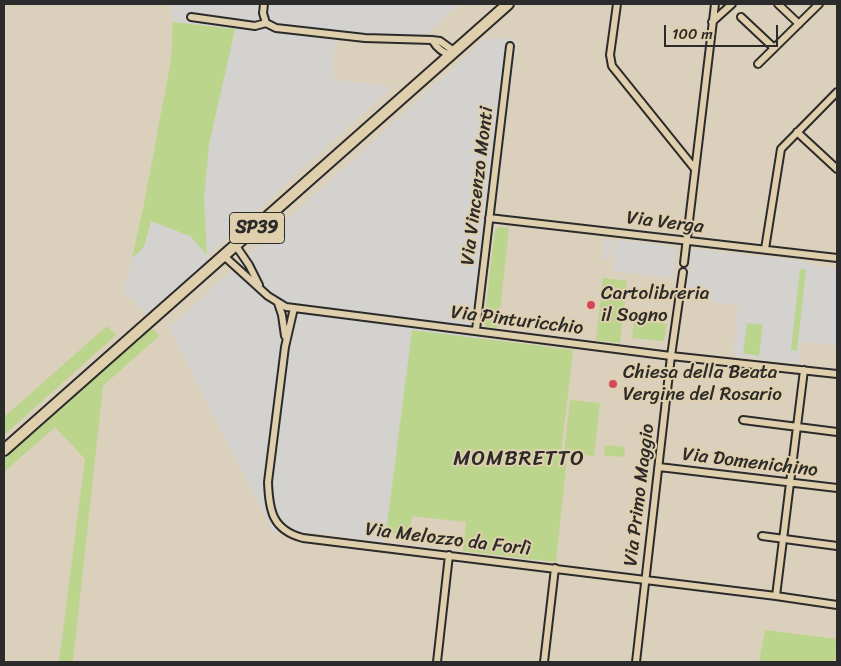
<!DOCTYPE html>
<meta charset="utf-8">
<style>
body{margin:0}
#map{position:relative;width:841px;height:666px;overflow:hidden;background:#dbd0bc;font-family:Sriracha,sans-serif}
canvas{display:block}
.frame{position:absolute;inset:0;border:5px solid #2b2b2b;pointer-events:none}
.scale{position:absolute;left:664px;top:25px;width:114px;height:22px;box-sizing:border-box;border:2px solid #2b2b2b;border-top:0;padding-left:6px;font-size:15px;line-height:18px;white-space:nowrap;color:#2b2b2b;-webkit-text-stroke:4px #e0cfac;paint-order:stroke}
</style>
<div id="map">
<canvas width="841" height="666"></canvas>
<div class="frame"></div>
<div class="scale">100 m</div>
</div>
<script>
const g = document.querySelector('canvas').getContext('2d');
g.lineJoin = 'round';
function paint(path, color) { g.fillStyle = color; g.fill(path, 'evenodd'); }
function stroke(path, color, width, dash) { g.strokeStyle = color; g.lineWidth = width; g.lineCap = dash ? 'butt' : 'round'; g.setLineDash(dash || []); g.stroke(path); }
function write(font, color, halo, rows, align = 'center') {
  g.font = font + ' Sriracha,sans-serif'; g.lineWidth = 4; g.setLineDash([]); g.textBaseline = 'middle'; g.strokeStyle = halo; g.fillStyle = color; for (const [text, x, y, turn = 0] of rows) {
    g.save(); g.translate(x, y); g.rotate((+turn || 0) * Math.PI / 180); g.textAlign = isNaN(turn) ? turn : align; if (halo) g.strokeText(text, 0, 0); g.fillText(text, 0, 0); g.restore();
  }
}
paint(new Path2D(`
 M171 4H459L417 43 367 42 336 39 332 72 337 80 392 87 208 255 207 266 149 316 123 291 132 258 144 247 151 221 190 236 207 254 204 198 209 145 235 29 173 22Z
 M517 38 480 339 412 331 385 542 299 531 274 534 169 328 485 39Z
 M604 239 612 240 611 259 602 258Z
 M616 240 676 247 673 278 613 271Z
 M692 249 811 262V265L837 268V346L802 341 799 364 733 356 738 305 686 299Z`), '#d4d2cf');
paint(new Path2D(`
 M173 22 235 29 209 145 204 198 207 255 190 236 151 221 144 247 132 258 144 204 171 60Z
 M499 227 509 228 498 328 487 327 484 322 495 230Z
 M800 269 806 270 797 351 791 350Z
 M603 278 627 281 620 343 596 340Z
 M634 320 667 324 664 341 632 338Z
 M747 323 763 325 759 356 743 353Z
 M107 326 116 335 4 435V417Z
 M152 328 159 336 103 386 73 662H59L85 459 55 427 4 472V459Z
 M412 330 573 350 561 455 567 457 556 562 463 551 466 522 412 516 409 536 386 533Z
 M570 400 600 403 594 456 564 453Z
 M605 445 625 447 624 457 604 455Z
 M765 630 837 639 835 662H759Z`), '#bbd58c');
const minor = new Path2D(`
 M264 4 263 13 266 23 276 28 365 38 432 40 440 41 451 49V55C442 53 437 48 432 40
 M617 4 610 55 612 66 695 169
 M778 4 799 24
 M191 17 255 26 266 23
 M741 17 774 48
 M712 22 732 4
 M758 64 819 4
 M797 132 837 169
 M489 218 837 258
 M236 246 249 265 259 285
 M765 249 781 149 837 92
 M224 256 268 296 286 307 294 308 671 356 837 374
 M684 263 715 4
 M278 303 282 315 285 336
 M294 308 285 347 268 482C269 510 272 530 303 538L776 596 837 605
 M476 330 510 46
 M743 420 837 432
 M659 467 837 488
 M762 536 837 546
 M776 596 804 370
 M437 662 449 555
 M544 662 555 568
 M636 662 671 356 683 272`);
const primary = new Path2D(`
 M4 450 508 4`);
stroke(minor, '#2b2b2b', 10);
stroke(primary, '#2b2b2b', 14);
stroke(minor, '#e0cfac', 6);
stroke(primary, '#e0cfac', 10);
for (const [x, y, r, color] of [
 [591,305,5,"#d1495b"],
 [613,384,5,"#d1495b"]
]) { const dot = new Path2D(); dot.arc(x, y, r, 0, 2 * Math.PI); g.fillStyle = color; g.fill(dot); stroke(dot, '#e0cfac', 2); }
for (const [x, y, w] of [
 [257,228,55]
]) { const box = new Path2D(); box.roundRect(x - w / 2, y - 15.5, w, 31, 4); g.fillStyle = '#e0cfac'; g.fill(box); stroke(box, '#2b2b2b', 1); }
write('bold 18px', '#2b2b2b', null, [
 ["SP39",257,228]
]);
write('19px', '#2b2b2b', '#e0cfac', [
 ["Via Vincenzo Monti",478,186,-83],
 ["Via Verga",665,223,7],
 ["Via Pinturicchio",517,321,7],
 ["Via Domenichino",750,463,7],
 ["Via Primo Maggio",640,495,-83],
 ["Via Melozzo da Forlì",448,540,7]
]);
write('19px', '#2b2b2b', '#e0cfac', [
 ["Cartolibreria",601,294],
 ["il Sogno",601,316],
 ["Chiesa della Beata",623,373],
 ["Vergine del Rosario",623,395]
], 'left');
g.letterSpacing = '1px';
write('21px', '#2b2b2b', '#e0cfac', [
 ["MOMBRETTO",519,460]
]);
g.letterSpacing = '0px';
</script>
